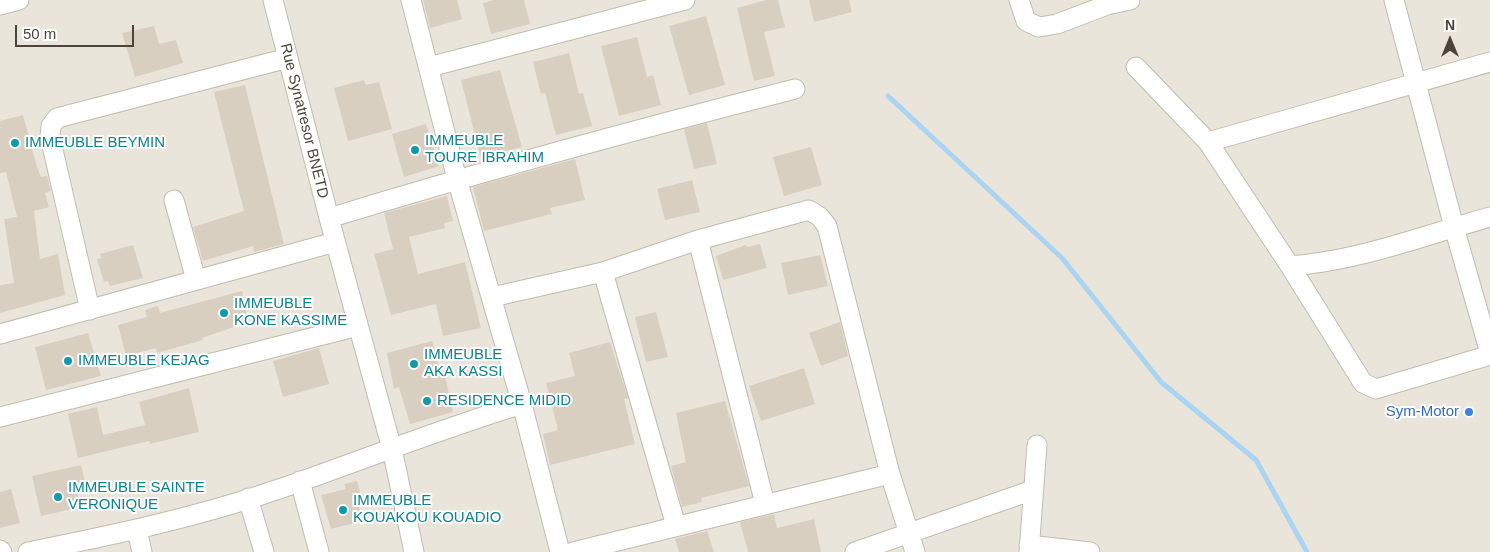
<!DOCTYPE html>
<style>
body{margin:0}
#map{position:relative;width:1490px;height:552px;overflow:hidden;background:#f6f3ec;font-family:Arial,sans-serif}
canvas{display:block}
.north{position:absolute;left:1425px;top:15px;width:50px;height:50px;-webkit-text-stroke:4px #fff;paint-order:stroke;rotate:0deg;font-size:14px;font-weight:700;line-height:20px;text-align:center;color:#4b4439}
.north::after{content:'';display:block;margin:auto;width:18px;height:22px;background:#4b4439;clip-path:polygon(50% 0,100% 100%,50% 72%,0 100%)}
.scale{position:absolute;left:15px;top:25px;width:119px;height:22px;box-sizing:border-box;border:2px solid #4b4439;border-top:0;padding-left:6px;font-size:15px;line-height:18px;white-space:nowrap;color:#4b4439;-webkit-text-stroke:4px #fff;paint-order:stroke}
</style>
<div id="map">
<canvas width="1490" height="552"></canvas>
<div class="north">N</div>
<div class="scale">50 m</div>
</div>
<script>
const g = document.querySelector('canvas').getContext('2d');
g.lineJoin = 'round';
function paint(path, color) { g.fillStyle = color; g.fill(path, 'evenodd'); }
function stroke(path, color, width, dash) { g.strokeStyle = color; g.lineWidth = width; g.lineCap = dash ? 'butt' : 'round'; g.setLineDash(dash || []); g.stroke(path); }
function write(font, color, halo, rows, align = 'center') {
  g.font = font + ' Arial,sans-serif'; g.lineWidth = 4; g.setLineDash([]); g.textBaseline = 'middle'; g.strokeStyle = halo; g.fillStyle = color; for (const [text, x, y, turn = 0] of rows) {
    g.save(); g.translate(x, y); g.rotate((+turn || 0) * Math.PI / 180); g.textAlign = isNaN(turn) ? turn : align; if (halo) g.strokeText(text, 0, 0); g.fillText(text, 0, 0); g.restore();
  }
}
paint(new Path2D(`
 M0 0H1490V552H0Z`), '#eae5da');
stroke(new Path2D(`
 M888 96 1062 258 1161 382 1256 460 1307 552`), '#a9d4f2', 5);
paint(new Path2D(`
 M423 0H457L462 19 430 28Z
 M494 0H524L530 24 491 34 483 3Z
 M766 0H778L785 27 764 32 775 76 754 81 737 8Z
 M809 0H849L852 12 814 22Z
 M706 16 725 85 689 95 669 26Z
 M154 26 159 44 176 40 183 63 135 77 122 33Z
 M637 37 647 77 653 75 661 105 619 116 601 46Z
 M569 53 579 94 583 93 592 126 556 135 545 93 541 94 533 62Z
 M500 70 522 147 481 158 461 80Z
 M364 80 366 85 379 82 392 129 348 141 334 88Z
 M245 85 284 244 254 252 253 246 203 261 193 227 244 211 214 92Z
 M23 115 37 167 41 177 47 176 51 191 45 193 49 207 34 211 40 259 58 254 65 295 0 313V285L14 283 4 219 17 217 6 172 0 173V121Z
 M707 123 717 164 694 169 684 129Z
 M426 124 439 166 404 177 392 134Z
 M811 147 822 185 784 196 773 157Z
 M575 159 585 200 550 208 552 214 484 231 473 187Z
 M692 180 700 212 665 220 657 189Z
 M447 196 453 221 444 223 445 228 409 237 418 274 465 262 481 328 443 336 436 304 391 315 374 254 393 249 384 213Z
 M760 244 767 268 723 280 716 256 746 245 747 247Z
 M133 245 143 278 110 286 108 281 104 282 97 259 102 258 100 254Z
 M820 255 828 286 788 295 781 263Z
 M242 291 248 322 202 338 203 340 157 353 156 348 126 356 118 325 147 317 145 310 158 306 160 313Z
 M656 312 668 357 646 362 635 317Z
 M840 322 848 356 821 366 809 333Z
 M88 333 101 376 46 390 35 347Z
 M432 341 442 377 445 376 453 412 410 424 399 387 394 389 387 353Z
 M610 342 628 398 624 399 635 444 550 465 543 434 558 430 546 383 575 376 569 353Z
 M319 348 329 384 283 397 273 361Z
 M804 368 815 404 761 421 749 386Z
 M189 388 199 432 150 444 149 441 78 458 68 414 97 407 103 435 145 425 139 402Z
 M725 401 749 486 701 498 702 502 682 507 671 466 686 462 676 413Z
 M81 465 86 485 76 487 81 507 41 516 32 476Z
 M357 481 361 496 357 498 363 521 331 529 321 495 346 489 344 484Z
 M11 489 20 523 0 528V492Z
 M774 514 777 528 814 519 821 552H748L740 522Z
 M707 531 714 552H679L675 539Z`), '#d8cfc1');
const street = new Path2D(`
 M273 0 329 218 392 449 414 552
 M411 0 457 179 522 404 560 552
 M1019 0 1026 21 1039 27 1057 24 1107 5 1130 0
 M1394 0 1454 227 1490 353
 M0 5 19 0
 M429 67 685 0
 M1136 67 1208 142 1290 266C1359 261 1425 235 1490 217
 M1208 142 1490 62
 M174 200 196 280
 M329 218C483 171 638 129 795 89
 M698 240 765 504
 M1290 266 1363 383 1376 389 1490 355
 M603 272 676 526
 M492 297 603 272 698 240 809 210 820 217 827 226 890 474 915 552
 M90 310 50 137 51 126 57 118 288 58
 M0 334 335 242
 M0 417 358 326
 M300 481 319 552
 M248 498 264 552
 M137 530 142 552
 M1029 545 1090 552
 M0 550 2 552
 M28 552C113 535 199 517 282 488 362 460 441 429 522 404
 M573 552 890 474
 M855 552 1033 490
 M1029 552 1037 445`);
stroke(street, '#c2bbae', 21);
stroke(street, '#fff', 19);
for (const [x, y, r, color] of [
 [15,143,5,"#0f9aa8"],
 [415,150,5,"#0f9aa8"],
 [224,313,5,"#0f9aa8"],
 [68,361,5,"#0f9aa8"],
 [414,364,5,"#0f9aa8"],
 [427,401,5,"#0f9aa8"],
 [1469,412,5,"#3f7fe0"],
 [58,497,5,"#0f9aa8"],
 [343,510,5,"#0f9aa8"]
]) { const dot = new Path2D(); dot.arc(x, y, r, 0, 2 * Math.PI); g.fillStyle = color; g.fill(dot); stroke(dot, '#fff', 2); }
write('15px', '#4b4439', '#fff', [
 ["Rue Synatresor BNETD",304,121,76]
]);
write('15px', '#0d838f', '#fff', [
 ["IMMEUBLE",425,141],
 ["TOURE IBRAHIM",425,158],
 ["IMMEUBLE BEYMIN",25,143],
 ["IMMEUBLE",234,304],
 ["KONE KASSIME",234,321],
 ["IMMEUBLE",424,355],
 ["AKA KASSI",424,372],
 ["IMMEUBLE KEJAG",78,361],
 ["RESIDENCE MIDID",437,401],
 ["IMMEUBLE SAINTE",68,488],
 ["VERONIQUE",68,505],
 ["IMMEUBLE",353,501],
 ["KOUAKOU KOUADIO",353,518]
], 'left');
write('15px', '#366cbe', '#fff', [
 ["Sym-Motor",1459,412]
], 'right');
</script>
